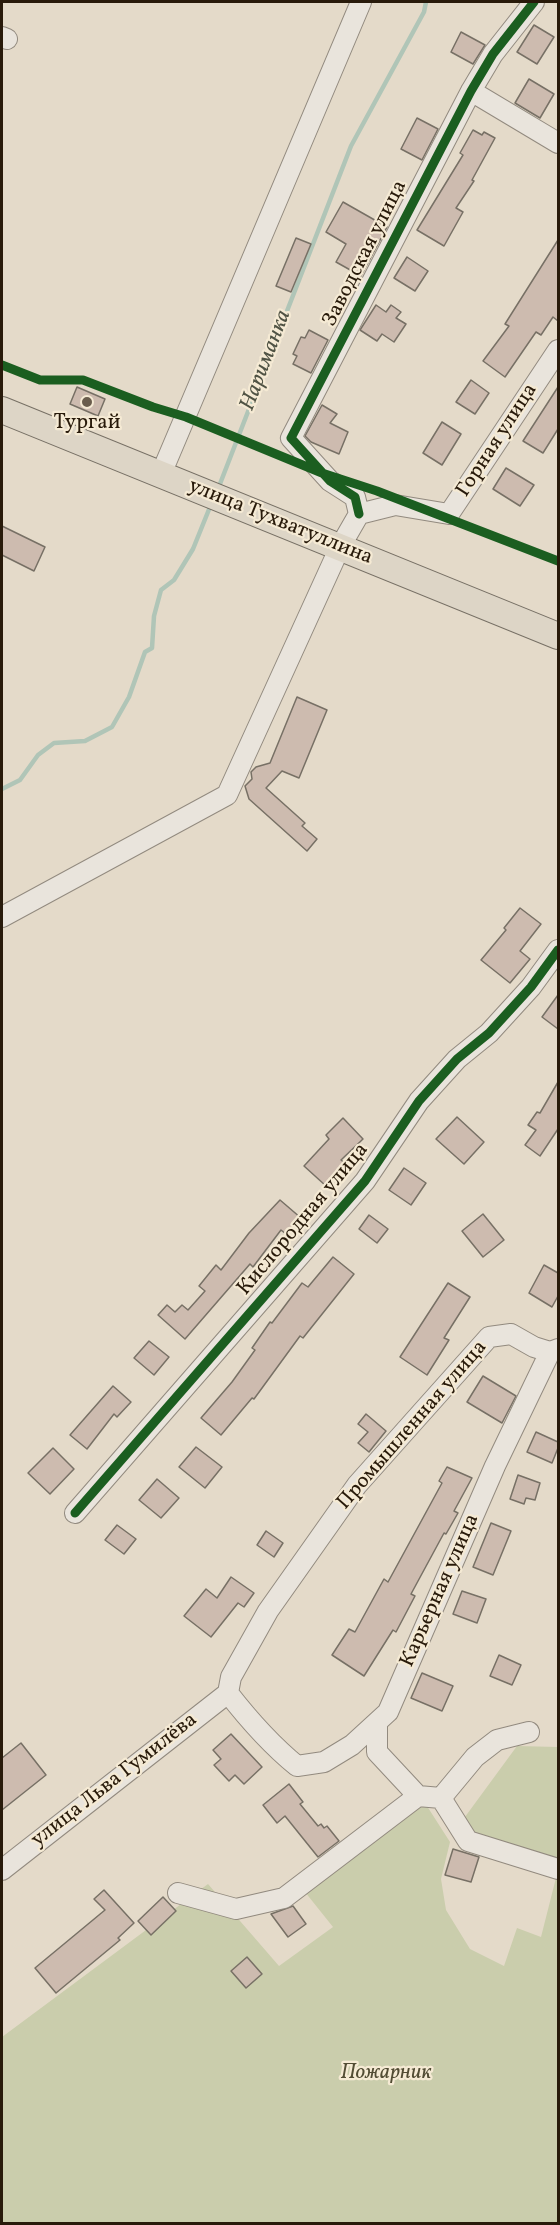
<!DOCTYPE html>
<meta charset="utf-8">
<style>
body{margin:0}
#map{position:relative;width:560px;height:2225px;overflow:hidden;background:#e4dac9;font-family:Vollkorn,serif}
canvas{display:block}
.frame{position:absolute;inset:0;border:3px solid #281a0a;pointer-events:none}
</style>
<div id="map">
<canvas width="560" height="2225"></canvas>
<div class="frame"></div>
</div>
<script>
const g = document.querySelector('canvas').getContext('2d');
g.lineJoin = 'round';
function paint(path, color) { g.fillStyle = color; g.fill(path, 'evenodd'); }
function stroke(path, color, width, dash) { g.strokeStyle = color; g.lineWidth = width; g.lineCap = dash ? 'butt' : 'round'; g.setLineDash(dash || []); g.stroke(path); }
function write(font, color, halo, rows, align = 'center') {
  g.font = font + ' Vollkorn,serif'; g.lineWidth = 4.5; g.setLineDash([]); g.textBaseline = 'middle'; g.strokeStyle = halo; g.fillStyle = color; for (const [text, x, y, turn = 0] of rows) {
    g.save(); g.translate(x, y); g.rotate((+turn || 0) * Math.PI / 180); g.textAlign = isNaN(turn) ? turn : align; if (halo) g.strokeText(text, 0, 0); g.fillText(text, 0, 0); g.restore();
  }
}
paint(new Path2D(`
 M517 1746 558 1747V1867L472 1837 462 1821Z
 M425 1803 450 1842 441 1879 446 1910 470 1949 504 1966 517 1928 541 1937 558 1870V2223L2 2224V2037L208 1884 279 1966 333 1927 305 1892Z`), '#cacdac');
stroke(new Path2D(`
 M218 489 351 146 424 12 426 2
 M2 789 20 780 38 755 54 743 85 741 112 727 129 697 145 652 152 648 154 616 161 590 174 580 182 567 193 549 212 502`), '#b0c5b7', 4.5);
const building = new Path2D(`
 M534 25 554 37 537 64 517 52Z
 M461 32 485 45 473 64 451 52Z
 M529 79 554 94 540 118 515 103Z
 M417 118 438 129 422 160 401 149Z
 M473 130 482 135 484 132 495 138 472 180 474 181 456 208 463 212 444 246 417 230 463 155 460 153Z
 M343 202 387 227 361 276 336 262 346 244 326 232Z
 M296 238 311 244 291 292 276 286Z
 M558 240V321L553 317 541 335 536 332 505 377 483 361 509 326 505 324Z
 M407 257 428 271 415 291 394 278Z
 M376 305 386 312 391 305 401 312 396 318 406 324 394 342 382 334 377 341 360 330Z
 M309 330 328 340 311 373 293 364 297 356 293 354 301 337 305 338Z
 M471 380 489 393 475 414 456 402Z
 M77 387 105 399 98 416 70 404Z
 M558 387V429L543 453 523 441Z
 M322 405 337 414 330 423 348 432 339 454 311 442 305 436Z
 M442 422 461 434 442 465 423 453Z
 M506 468 534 485 520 506 493 489Z
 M2 526 45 547 34 571 2 555Z
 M297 697 327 710 299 778 282 771 266 788 305 823 302 826 317 839 307 851 249 799 245 786 252 779 251 772 256 767 270 763Z
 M520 908 541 924 520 951 530 959 510 983 481 960 506 930 504 928Z
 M558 995V1029L542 1017Z
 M558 1082V1129L540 1156 525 1145 536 1130 528 1125 537 1112 540 1113Z
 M457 1117 484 1142 464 1164 436 1139Z
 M343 1118 363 1139 341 1160 346 1164 326 1186 304 1166 329 1139 326 1135Z
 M404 1168 426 1183 411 1205 389 1190Z
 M280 1200 301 1218 286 1234 281 1230 253 1267 250 1264 185 1339 158 1315 167 1305 175 1312 182 1305 188 1310 205 1291 199 1286 216 1265 221 1270 249 1233Z
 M483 1214 504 1240 483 1257 462 1231Z
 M369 1215 388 1229 377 1243 359 1229Z
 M333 1257 354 1274 303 1338 300 1336 254 1399 252 1398 221 1435 201 1418 232 1382 255 1350 252 1348 270 1322 272 1323 302 1283 308 1287Z
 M544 1265 558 1273V1296L552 1307 529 1293Z
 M448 1283 470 1297 444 1338 449 1340 427 1375 400 1357Z
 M149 1341 169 1357 154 1375 134 1358Z
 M483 1376 516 1396 502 1423 467 1402Z
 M113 1386 131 1402 117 1417 114 1414 87 1449 70 1435Z
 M366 1414 386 1431 369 1452 358 1443 368 1432 358 1424Z
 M536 1432 558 1442V1448L552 1463 527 1452Z
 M196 1447 222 1467 205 1488 179 1467Z
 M53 1448 74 1469 50 1494 28 1473Z
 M447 1467 472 1478 454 1511 458 1513 446 1534 444 1533 411 1594 415 1596 396 1632 393 1630 364 1676 332 1655 349 1629 355 1632 384 1579 388 1582 442 1483 439 1481Z
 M518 1475 540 1483 535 1500 526 1498 524 1504 510 1499Z
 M157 1479 179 1498 161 1518 139 1500Z
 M491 1523 511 1531 493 1575 473 1567Z
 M117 1525 136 1539 124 1554 105 1540Z
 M266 1531 283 1543 274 1557 257 1545Z
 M231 1577 254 1593 244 1607 238 1603 211 1637 184 1616 206 1589 217 1598Z
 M462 1591 486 1599 477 1623 453 1614Z
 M499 1655 521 1665 512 1685 490 1676Z
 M422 1673 453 1686 442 1711 411 1698Z
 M231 1734 262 1767 244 1784 235 1775 229 1781 214 1765 221 1759 213 1750Z
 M21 1743 46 1775 2 1810V1758Z
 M289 1784 303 1802 300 1804 318 1826 321 1824 324 1828 327 1826 339 1841 318 1857 285 1816 277 1823 263 1805Z
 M453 1849 479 1857 471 1882 445 1875Z
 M104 1890 134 1923 118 1938 120 1940 56 1993 35 1968 105 1910 94 1899Z
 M163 1897 176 1911 151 1935 138 1921Z
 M293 1906 306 1924 288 1937 271 1914Z
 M247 1957 262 1974 246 1988 231 1971Z`);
paint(building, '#cdbbaf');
stroke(building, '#777065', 1.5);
const minor = new Path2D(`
 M2 37 7 39
 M471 91 558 143
 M161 474 361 2
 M359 514 355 497 330 481 291 438 471 91 493 54 534 2
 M2 917 227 795 340 547 359 514 395 505 449 514 558 350
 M75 1513 365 1181 419 1101 457 1059 489 1033 531 987 558 950
 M228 1693C249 1720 270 1744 297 1766L324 1762 352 1745 388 1712 495 1466 550 1352 558 1349
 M228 1693 231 1677 268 1611 357 1485 489 1337 511 1334 534 1347 550 1352
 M377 1723V1752L418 1796
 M441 1798 468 1841 558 1869
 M2 1870 228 1693
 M178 1893 236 1909 284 1898 418 1796 441 1798 475 1757 497 1740 529 1732`);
const major = new Path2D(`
 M2 410 558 636`);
stroke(minor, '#928a7f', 22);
stroke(major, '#777065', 28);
stroke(new Path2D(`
 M2 365 40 380H83L170 412
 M202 424 284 458
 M462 523 558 561`), '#a49e96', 3, [1.5, 3]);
stroke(minor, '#e9e4dc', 20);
stroke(major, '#ddd5c6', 26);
stroke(new Path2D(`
 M2 365 40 380H83L153 407 186 417 322 473 377 491 558 561
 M359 514 355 497 330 481 291 438 471 91 493 54 534 2
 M75 1513 365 1181 419 1101 457 1059 489 1033 531 987 558 950`), '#1b5e20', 9);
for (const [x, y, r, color] of [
 [87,402,6,"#6a5d4d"]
]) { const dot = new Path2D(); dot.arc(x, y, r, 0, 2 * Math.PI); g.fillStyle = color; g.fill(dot); stroke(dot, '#f5ead4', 2); }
write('21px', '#281a0a', '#f5ead4', [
 ["Заводская улица",366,254,-63],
 ["Горная улица",498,441,-57],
 ["улица Тухватуллина",280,523,22],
 ["Кислородная улица",304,1220,-50],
 ["Промышленная улица",413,1426,-49],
 ["Карьерная улица",441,1591,-66],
 ["улица Льва Гумилёва",115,1781,-38]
]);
write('21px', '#281a0a', '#f5ead4', [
 ["Тургай",87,424]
]);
write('italic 21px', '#524c34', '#f5ead4', [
 ["Пожарник",386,2074]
]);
write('italic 22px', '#505344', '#f5ead4', [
 ["Нариманка",267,361,-69]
]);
</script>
